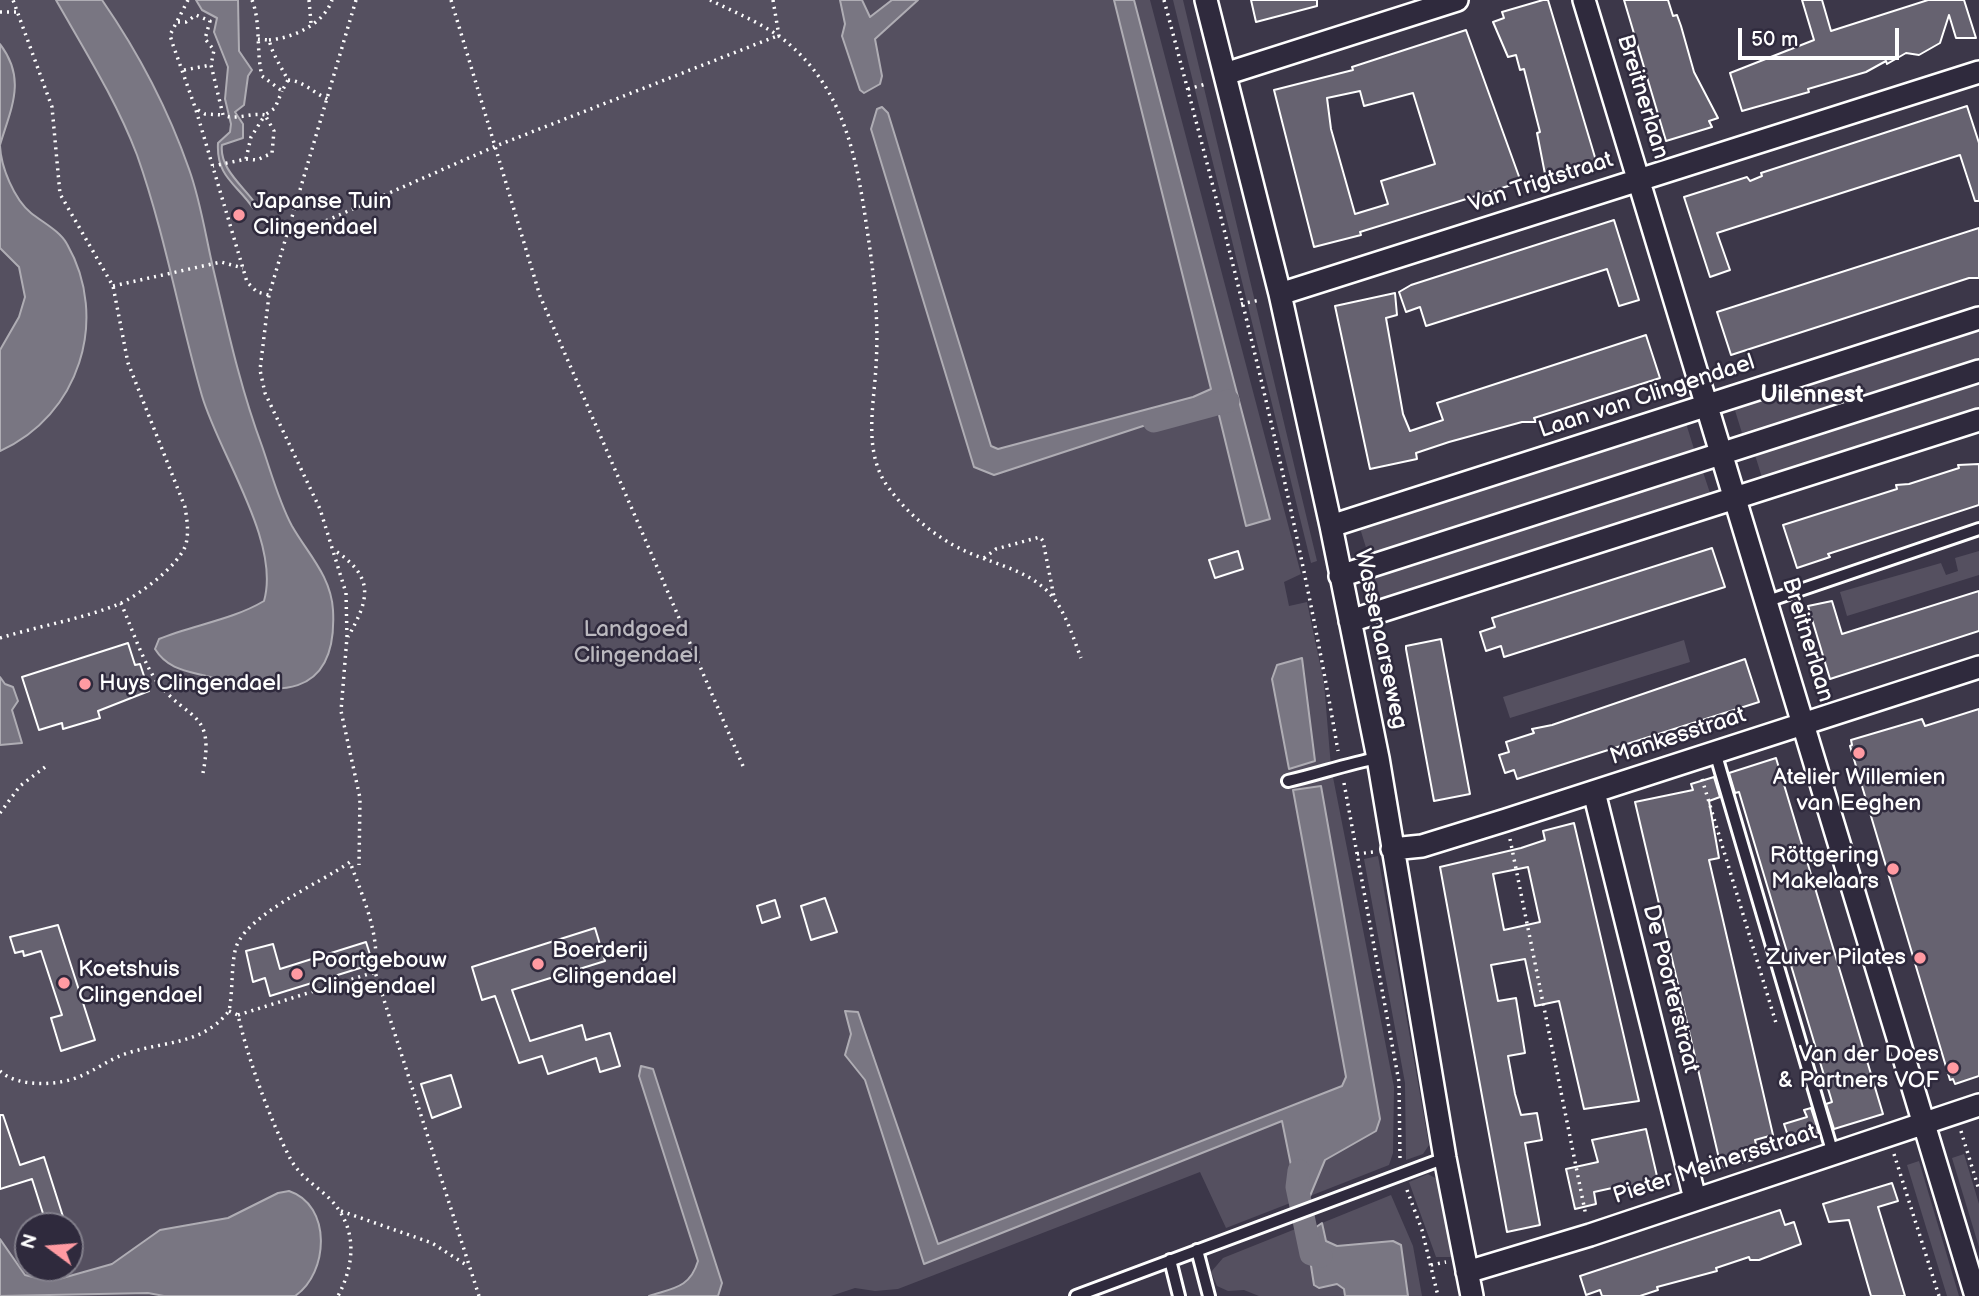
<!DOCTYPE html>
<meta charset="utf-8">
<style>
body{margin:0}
#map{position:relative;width:1979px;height:1296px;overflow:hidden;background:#3c3749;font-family:"Balsamiq Sans",sans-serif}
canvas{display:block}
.north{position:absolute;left:14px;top:1212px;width:70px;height:70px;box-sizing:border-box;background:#2f2a3d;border:2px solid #827f8b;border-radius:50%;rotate:286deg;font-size:19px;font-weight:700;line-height:28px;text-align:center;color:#fff}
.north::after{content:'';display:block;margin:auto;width:24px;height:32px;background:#ff9aa2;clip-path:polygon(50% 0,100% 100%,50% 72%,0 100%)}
.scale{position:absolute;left:1738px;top:28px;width:161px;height:32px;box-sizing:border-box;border:4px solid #fff;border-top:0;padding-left:9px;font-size:21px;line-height:24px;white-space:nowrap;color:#fff;-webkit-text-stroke:5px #2f2a3d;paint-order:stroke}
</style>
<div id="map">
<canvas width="1979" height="1296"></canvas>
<div class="north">N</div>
<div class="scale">50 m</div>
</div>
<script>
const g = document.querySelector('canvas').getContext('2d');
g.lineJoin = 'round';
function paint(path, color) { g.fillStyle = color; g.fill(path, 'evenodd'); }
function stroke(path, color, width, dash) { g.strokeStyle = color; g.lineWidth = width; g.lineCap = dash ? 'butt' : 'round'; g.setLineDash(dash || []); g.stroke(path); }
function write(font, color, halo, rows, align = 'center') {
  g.font = font + ' "Balsamiq Sans",sans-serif'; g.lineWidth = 5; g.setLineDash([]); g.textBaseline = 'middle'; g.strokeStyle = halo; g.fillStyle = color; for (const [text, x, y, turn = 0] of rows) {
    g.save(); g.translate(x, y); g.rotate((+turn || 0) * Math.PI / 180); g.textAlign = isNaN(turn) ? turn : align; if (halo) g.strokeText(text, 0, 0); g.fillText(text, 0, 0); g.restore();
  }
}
paint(new Path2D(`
 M0 0H1150L1301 574 1284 582 1289 606 1307 602 1324 683 1331 767 1394 1087 1393 1153 1389 1165 1310 1196 1325 1160 1380 1119 1320 786 1346 1077 1342 1086 1280 1109 1298 1200 1226 1228 1200 1172 898 1289 875 1291 855 1288 831 1296H0ZM28 1226H70V1268H28Z
 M1173 0H1183L1317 561 1311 563Z
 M1979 325V358L1742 433 1733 404Z
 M1979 382V414L1764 484 1755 455Z
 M1685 420 1694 449 1368 554 1359 525Z
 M1703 472 1713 502 1383 607 1374 576Z
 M1979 551V575L1847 616 1840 592 1941 563 1946 575 1958 571 1955 558Z
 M1684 640 1690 662 1510 718 1503 697Z
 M1378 856 1429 1145 1423 1154 1406 1160 1405 1083 1364 859Z
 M1964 1154 1979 1204V1247L1952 1158Z
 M1919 1161 1959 1296H1947L1907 1165Z
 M1428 1174 1437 1179 1452 1257H1436L1409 1182Z
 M1391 1195 1413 1246 1422 1296H1408L1401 1245 1393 1241 1337 1246 1326 1241 1322 1223Z
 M1298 1228 1306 1234 1315 1285 1319 1288 1337 1284 1344 1289 1345 1296H1259L1244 1290 1228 1291 1217 1286 1211 1272 1223 1258Z`), '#555060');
const water = new Path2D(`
 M56 0H102C138 52 168 109 189 169 201 202 206 239 214 272 228 331 241 390 262 446 271 472 279 502 292 526 308 554 331 576 333 610 338 701 275 697 210 677 188 671 168 670 155 649L159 639C193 625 232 620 264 601 281 542 219 454 202 396 179 316 165 234 137 155 116 100 85 51 56 0Z
 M196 0H238L239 51 252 70 248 76 244 105 235 112 243 124V138L222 145C219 168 243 186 255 203L253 208C237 184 216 177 218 143L230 132 231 124 225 99 228 67 214 32 217 18 202 10Z
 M840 0H862L870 17 892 0H918L875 39 882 76 880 84 864 93 860 90 842 36 845 24Z
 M1114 0H1134L1270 519 1246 526 1217 407 1210 404 994 475 974 467 871 129 877 109 882 107 888 113 991 446 998 449 1193 397 1211 389Z
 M0 44C27 79 11 108 0 145Z
 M0 146C1 167 14 199 31 213 42 222 60 231 67 244 110 319 79 416 0 451V350L19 317 25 297 19 267 0 248Z
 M1302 658 1315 761 1289 769 1272 679 1277 665Z
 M0 677 5 684 13 687 18 701 12 710 22 743 0 745Z
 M1321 786 1380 1119 1376 1131 1325 1160 1310 1196 1298 1200 1282 1121 924 1264 865 1080 845 1055 851 1034 845 1011 858 1012 938 1244 1342 1086 1346 1077 1293 790Z
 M641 1066 653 1069 722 1283 718 1296H649C673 1288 690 1288 698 1261L639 1076Z
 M289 1191C332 1205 329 1273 295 1296H164L148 1293 0 1296V1239L25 1275 45 1280 59 1279 112 1264 160 1230 228 1218 278 1193Z
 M1322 1223 1326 1241 1337 1246 1393 1241 1401 1245 1408 1296H1345L1344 1289 1337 1284 1319 1288 1314 1285 1306 1234Z`);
paint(water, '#797682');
stroke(water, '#afadb4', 2);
stroke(new Path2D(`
 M1154 421 1228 401
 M1299 1171 1297 1187 1311 1254 1321 1256`), '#797682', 23);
const building = new Path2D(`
 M1251 0H1317V6L1256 22Z
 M1543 0H1548L1597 164 1552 177 1551 172 1545 174 1537 133 1540 132 1524 69 1520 70 1516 55 1508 57 1493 22 1504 18 1502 12Z
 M1624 0H1668L1673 16 1677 15 1681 26 1694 72 1718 118 1709 121 1712 127 1666 141Z
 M1802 0H1822L1831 31 1928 0H1964L1976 38H1956L1949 15 1940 43 1919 55 1906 53 1887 64 1886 61 1866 72 1808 89 1809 92 1742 111 1730 73 1814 40Z
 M1466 30 1521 182 1360 232 1361 235 1314 247 1274 90 1353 70 1352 67ZM1360 91 1364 106 1413 93 1435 164 1381 181 1388 204 1355 214 1331 129 1327 98Z
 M1967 106 1979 143V201H1975L1960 155 1717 233 1730 270 1710 277 1684 197 1747 177 1750 181 1762 176 1761 173Z
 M1614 220 1639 300 1619 306 1607 269 1426 326 1420 307 1406 312 1399 292 1411 285Z
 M1979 228V278H1969L1731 355 1717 312Z
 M1395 293 1397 315 1386 318 1403 414 1410 431 1443 420 1437 403 1646 335 1660 378 1534 418 1536 422H1522L1449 442 1416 453 1417 459 1370 469 1335 306Z
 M1979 464V505L1828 554 1830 557 1797 568 1783 525 1897 489 1896 485 1909 484 1959 468 1958 465Z
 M1712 548 1725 587 1504 657 1501 646 1486 651 1480 632 1495 627 1492 618Z
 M1238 551 1243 569 1215 578 1209 560Z
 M1979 591V631L1830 679 1808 606 1832 601 1842 634Z
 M1441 639 1470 794 1434 801 1406 649V646Z
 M128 643 135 665 140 664 149 691 98 711 100 718 63 729 62 723 39 730 22 677Z
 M1745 659 1759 702 1517 779 1514 770 1505 773 1499 755 1509 752 1506 742 1534 733 1532 729 1552 725Z
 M1979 709V1076L1955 1084 1953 1079 1950 1080 1850 746 1852 745 1851 740 1922 719 1925 726Z
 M1776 758 1883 1114 1834 1129 1826 1104 1832 1102 1739 792 1735 793 1729 773Z
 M1714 777 1720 797 1709 801 1719 858 1709 860 1773 1135 1755 1140 1757 1149 1751 1152 1753 1160 1721 1167 1635 802 1693 790 1691 784Z
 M1574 823 1639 1101 1584 1109 1559 1001 1535 1006 1525 959 1491 965 1498 1001 1516 998 1525 1053 1508 1056 1515 1094 1521 1115 1537 1113 1542 1140 1525 1143 1540 1225 1507 1232 1440 867 1521 848 1545 840 1543 831ZM1528 867 1540 922 1504 930 1493 874Z
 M825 898 837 932 811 940 801 906Z
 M775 900 780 917 762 923 757 906Z
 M58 925 95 1040 61 1051 51 1018 62 1015 41 951 24 956 23 951 15 953 10 937Z
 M595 928 605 961 512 990 530 1041 582 1025 586 1040 610 1033 620 1066 600 1072 596 1058 548 1074 542 1056 519 1063 495 996 482 1000 472 967Z
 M366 942 373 964 270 996 265 978 253 982 246 951 273 944 280 969Z
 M451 1075 461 1107 432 1118 421 1084Z
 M1811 1108 1819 1133 1790 1142 1784 1124 1807 1117 1804 1110Z
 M0 1115H3L20 1165 44 1157 66 1226H47L32 1179 0 1189Z
 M1646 1129 1660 1189 1629 1196 1626 1185 1594 1192 1596 1204 1575 1209 1566 1169 1598 1162 1592 1140Z
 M1892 1183 1898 1201 1878 1207 1905 1296H1871L1849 1220 1829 1222 1823 1204Z
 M1780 1210 1785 1225 1794 1222 1801 1244 1759 1260H1750L1749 1257 1716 1268 1717 1271 1657 1287 1658 1290 1640 1296H1602L1600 1290 1586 1295 1580 1276Z`);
paint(building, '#666270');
stroke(building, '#fff', 2);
const service = new Path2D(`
 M1768 601 1979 529
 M1715 752 1833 1154
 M1288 781C1319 774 1346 764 1378 758
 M1197 1250 1209 1296
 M1170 1260 1179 1296
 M1076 1296 1445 1158`);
const minor = new Path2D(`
 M1206 0 1280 294 1331 526 1378 758 1445 1158 1472 1296
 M1584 0 1976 1296
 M1225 74 1457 0
 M1280 294 1979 72
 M1331 526 1979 318
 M1340 576 1979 371
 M1350 621 1979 420
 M1594 792 1695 1199
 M1392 849 1422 846 1506 820 1979 667
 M1467 1272 1590 1235 1979 1105`);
stroke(service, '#fff', 16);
stroke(minor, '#fff', 26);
stroke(new Path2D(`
 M188 0 170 35 172 42 196 110 247 282 257 292 269 295
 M252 0C261 22 256 52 262 76L282 91 288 80C280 65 273 55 269 40L256 39
 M309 0 311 23
 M356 0 269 295 260 370 265 393 320 509 346 593 347 637 341 711 360 798 359 865
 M451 0 540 296 743 766
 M710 0C736 13 767 25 789 44 845 92 857 160 867 229 874 275 879 320 876 366 874 404 864 446 884 481 902 509 933 536 963 550 990 563 1021 568 1044 588 1064 605 1072 635 1081 658
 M773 0 779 36
 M1164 0C1230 248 1295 498 1338 751
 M0 12H17
 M178 22H186L196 15 210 21 205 39 214 50 211 65 223 115C236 121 251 112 265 115L251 137 246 159 213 166
 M269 40C293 38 324 24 332 0
 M184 70 211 65
 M288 80C304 81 313 93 328 99
 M1188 89 1206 84
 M198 110 205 114 223 115
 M246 159 257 160 272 153 274 131 265 115 275 108 282 91
 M287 234H296L496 146 777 36
 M113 286 221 262 243 268
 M1241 304 1260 300
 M337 552C376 579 368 601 348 637
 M984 558 996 549 1040 537 1043 541 1054 597
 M121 603C130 624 145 667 158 683 189 722 215 710 203 773
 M0 638C39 626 82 619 119 604 138 596 180 565 186 544 189 531 187 520 185 507L128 363 113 286 60 194 52 107 13 0
 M1702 779 1776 1023
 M1344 783 1399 1082 1400 1159
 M0 813 20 786 49 764
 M1510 839 1586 1216
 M1357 854 1373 852
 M229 1011 238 1015C248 1059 270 1120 291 1160 300 1176 316 1186 329 1198 357 1226 356 1262 338 1296
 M238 1015 375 972
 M0 1071C18 1088 61 1086 83 1075 101 1067 111 1058 131 1052 168 1041 203 1044 229 1011 233 991 231 971 235 951 242 916 321 883 350 862 363 898 380 933 375 972L479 1296
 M1961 1131 1979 1190
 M1894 1154 1939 1296
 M1407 1190 1422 1230 1438 1296
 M341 1211 432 1243 468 1266
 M1431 1265 1446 1262`), '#fff', 3.5, [2, 5]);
stroke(service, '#2f2a3d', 10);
stroke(minor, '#2f2a3d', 21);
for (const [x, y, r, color] of [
 [239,215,7,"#ff9aa2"],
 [85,684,7,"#ff9aa2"],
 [1859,753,7,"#ff9aa2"],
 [1893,869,7,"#ff9aa2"],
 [1920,958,7,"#ff9aa2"],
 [538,964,7,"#ff9aa2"],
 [297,974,7,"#ff9aa2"],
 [64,983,7,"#ff9aa2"],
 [1953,1068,7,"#ff9aa2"]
]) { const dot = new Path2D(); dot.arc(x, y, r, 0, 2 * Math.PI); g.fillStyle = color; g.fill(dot); stroke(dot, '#2f2a3d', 2.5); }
write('23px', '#fff', '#2f2a3d', [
 ["Breitnerlaan",1642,97,73],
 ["Van Trigtstraat",1541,183,-18],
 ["Laan van Clingendael",1647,397,-18],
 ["Wassenaarseweg",1380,639,78],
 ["Breitnerlaan",1807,640,73],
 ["Mankesstraat",1678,737,-18],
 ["De Poorterstraat",1670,989,76],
 ["Pieter Meinersstraat",1715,1165,-18]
]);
write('23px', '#fff', '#2f2a3d', [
 ["Japanse Tuin",253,202],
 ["Clingendael",253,228],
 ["Huys Clingendael",99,684],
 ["Atelier Willemien",1859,778,"center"],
 ["van Eeghen",1859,804,"center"],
 ["Röttgering",1879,856,"right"],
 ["Makelaars",1879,882,"right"],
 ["Boerderij",552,951],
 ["Clingendael",552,977],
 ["Zuiver Pilates",1906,958,"right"],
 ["Poortgebouw",311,961],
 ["Clingendael",311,987],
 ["Koetshuis",78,970],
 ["Clingendael",78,996],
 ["Van der Does",1939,1055,"right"],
 ["& Partners VOF",1939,1081,"right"]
], 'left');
write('23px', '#bbb9bf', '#2f2a3d', [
 ["Landgoed",636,630],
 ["Clingendael",636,656]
]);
write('bold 24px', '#fff', '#2f2a3d', [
 ["Uilennest",1812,396]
]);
</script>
